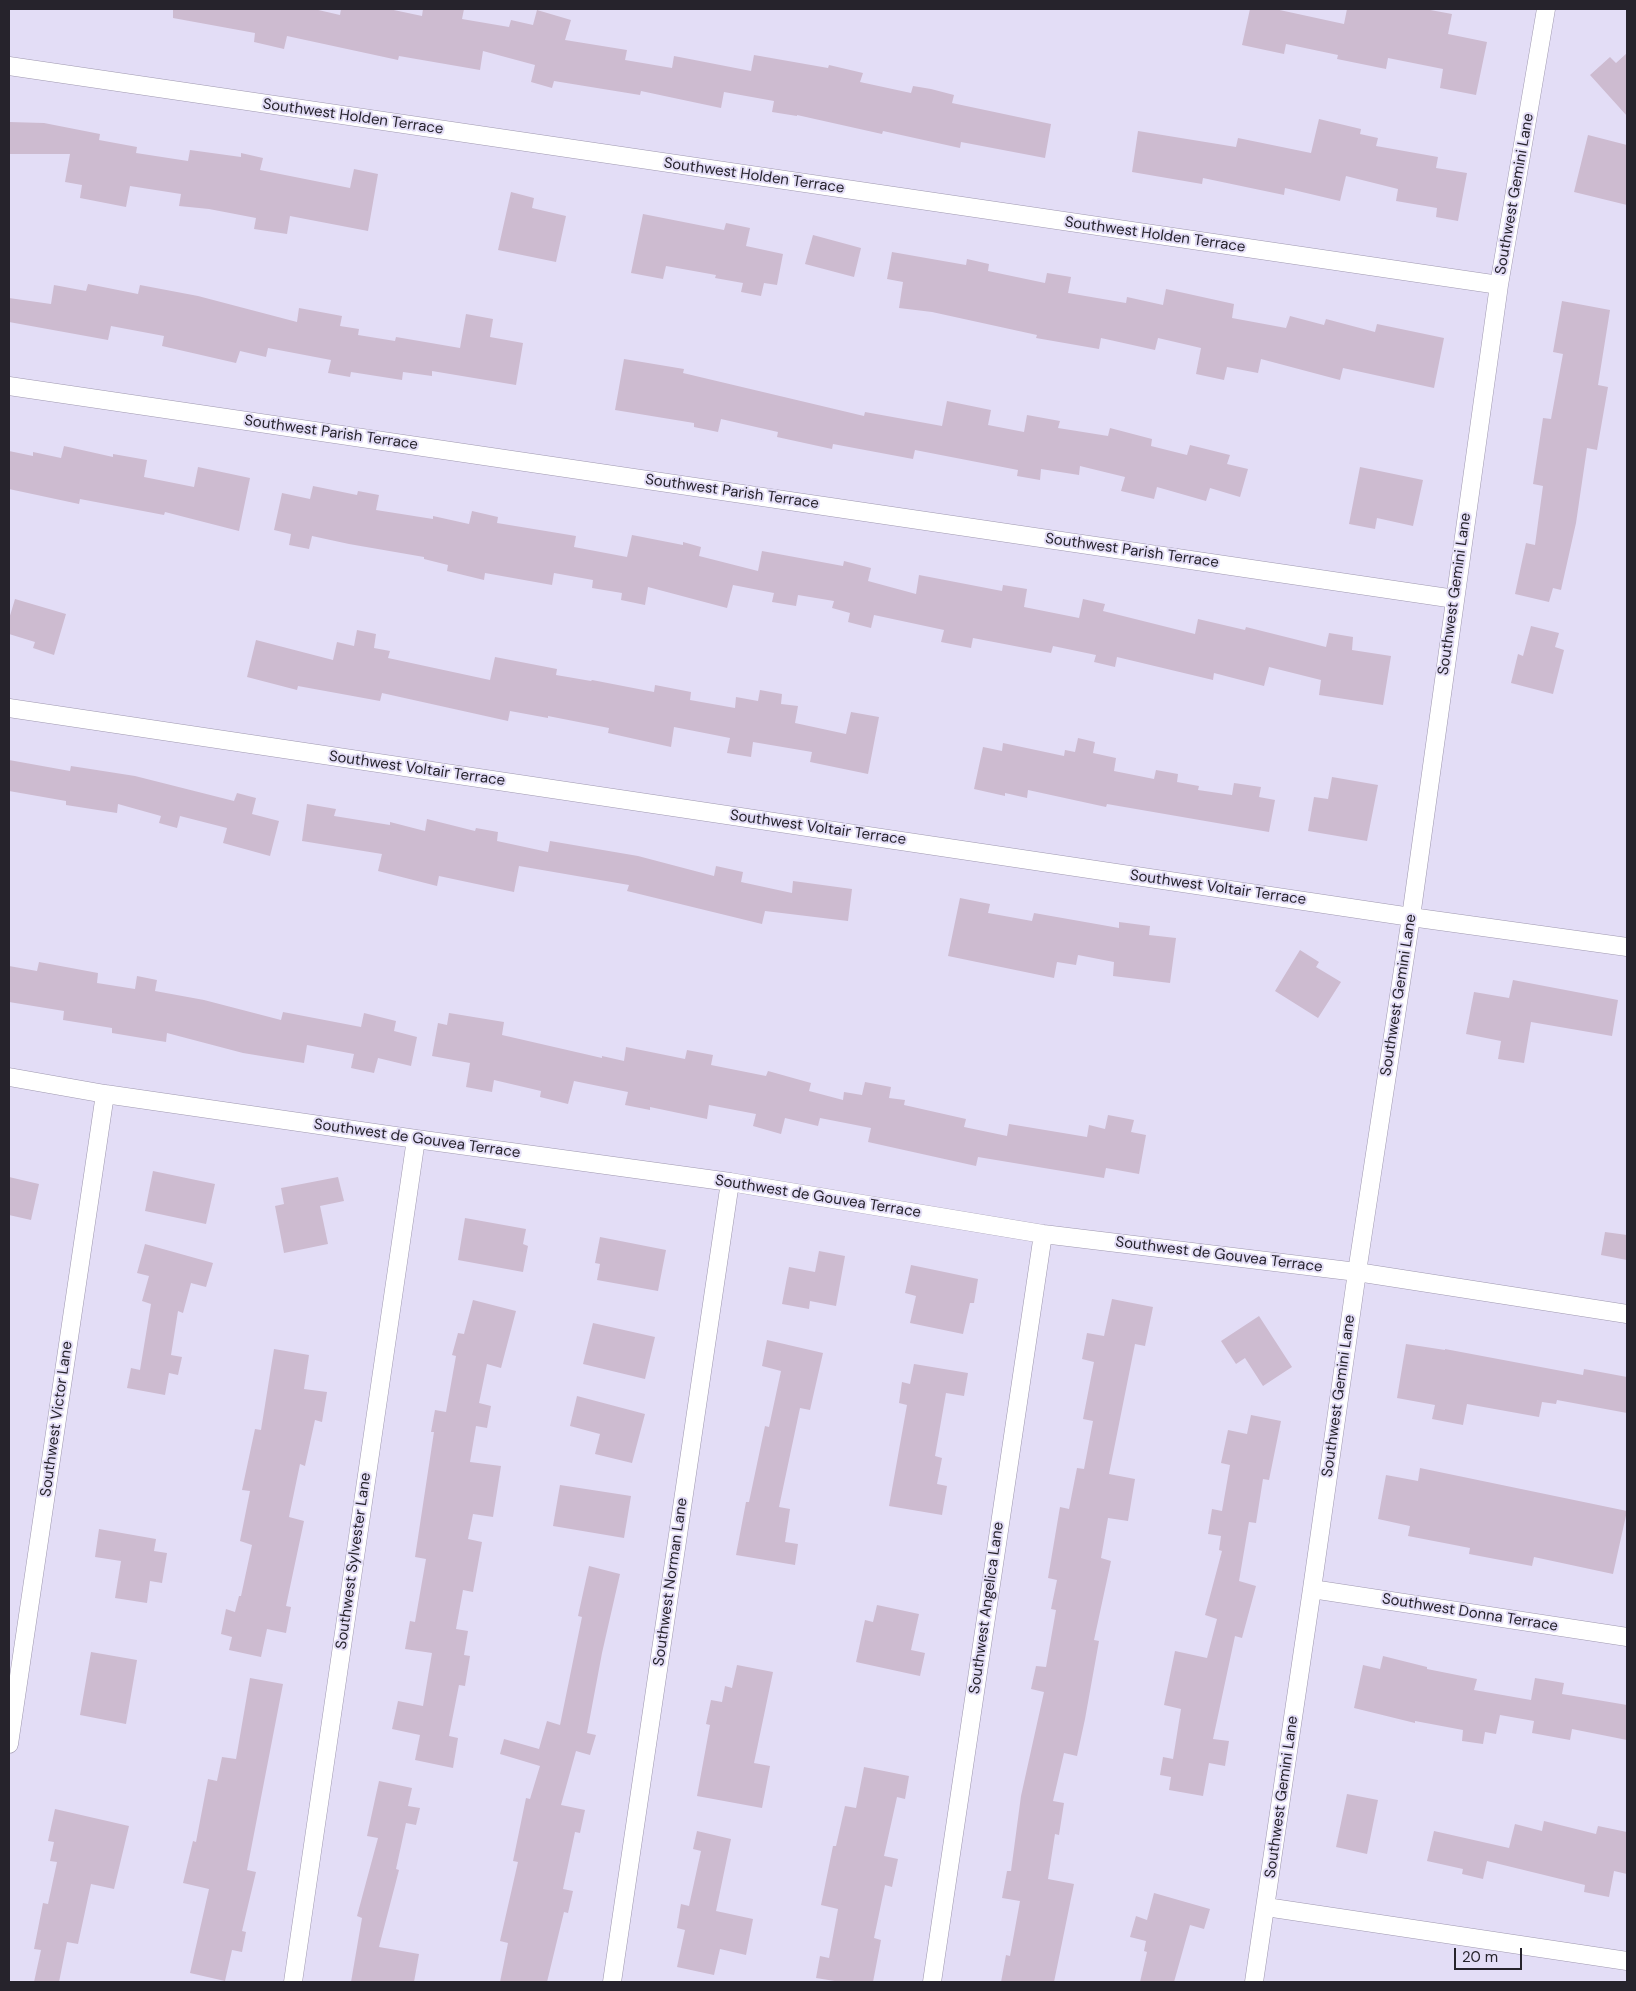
<!DOCTYPE html>
<style>
body{margin:0}
#map{position:relative;width:1636px;height:1991px;overflow:hidden;background:#e3ddf6;font-family:"DM Sans",sans-serif}
canvas{display:block}
.frame{position:absolute;inset:0;border:10px solid #26232c;pointer-events:none}
.scale{position:absolute;left:1454px;top:1948px;width:68px;height:22px;box-sizing:border-box;border:2px solid #26232c;border-top:0;padding-left:6px;font-size:15px;line-height:18px;white-space:nowrap;color:#26232c;-webkit-text-stroke:4px #e3ddf6;paint-order:stroke}
</style>
<div id="map">
<canvas width="1636" height="1991"></canvas>
<div class="frame"></div>
<div class="scale">20 m</div>
</div>
<script>
const g = document.querySelector('canvas').getContext('2d');
g.lineJoin = 'round';
function paint(path, color) { g.fillStyle = color; g.fill(path, 'evenodd'); }
function stroke(path, color, width, dash) { g.strokeStyle = color; g.lineWidth = width; g.lineCap = dash ? 'butt' : 'round'; g.setLineDash(dash || []); g.stroke(path); }
function write(font, color, halo, rows, align = 'center') {
  g.font = font + ' "DM Sans",sans-serif'; g.lineWidth = 4; g.setLineDash([]); g.textBaseline = 'middle'; g.strokeStyle = halo; g.fillStyle = color; for (const [text, x, y, turn = 0] of rows) {
    g.save(); g.translate(x, y); g.rotate((+turn || 0) * Math.PI / 180); g.textAlign = isNaN(turn) ? turn : align; if (halo) g.strokeText(text, 0, 0); g.fillText(text, 0, 0); g.restore();
  }
}
paint(new Path2D(`
 M173 9H314L340 15 341 9H389L422 16 423 9H464L462 19 509 27 511 20 533 25 537 10 571 20 565 40 627 50 625 60 672 68 674 56 751 71 754 55 828 68 829 65 863 73 860 82 911 93 913 86 931 89 954 95 952 103 1051 124 1045 158 961 142 960 148 883 131 882 134 797 115V116L772 112 774 101 724 92 721 108 641 91 640 95 554 81 552 88 531 82 535 65 483 51 480 70 399 56 398 60 287 36 284 49 254 42 255 33 173 18Z
 M1250 9H1275L1344 24 1347 9H1425L1452 14 1448 34 1487 42 1476 95 1440 88 1443 69 1388 58 1386 69 1337 59 1338 55 1286 44 1284 54 1242 45Z
 M1627 53V116L1590 75 1610 57 1616 63Z
 M1319 119 1361 129 1360 134 1378 138 1376 146 1438 157 1436 168 1467 173 1458 221 1436 217 1437 208 1396 201 1398 189 1346 176 1340 201 1285 188 1284 195 1203 178 1202 184 1132 172 1138 131 1236 147 1238 138 1311 153Z
 M9 122 44 123 100 134 99 140 137 147 136 153 188 161 190 150 241 157V153L263 158 260 170 350 188 354 169 378 174 368 231 290 216 287 234 254 229 256 218 209 209 179 206 181 194 130 186 126 207 80 198 82 185 65 182 70 154H9Z
 M1588 135 1627 145V205L1574 192Z
 M511 192 534 198 532 208 566 216 556 262 498 250Z
 M643 214 724 230 726 223 750 228 746 246 783 254 777 285 764 283 761 296 741 292 743 283 715 278 716 275 666 266 663 279 631 273Z
 M813 235 861 248 854 277 805 264Z
 M892 252 966 265 967 259 989 264 988 271 1045 283 1047 273 1071 277 1068 293 1126 303 1127 297 1163 305 1166 289 1234 304 1232 318 1286 328 1290 316 1324 325 1326 319 1375 332 1377 324 1444 338 1434 388 1343 368 1340 380 1261 359 1258 373 1227 367 1224 380 1196 374 1201 348 1158 338 1155 350 1101 338 1099 349 1036 338 1037 335 932 312 899 308 903 282 887 279Z
 M88 284 138 294 140 285 198 296 297 322 299 308 342 316 340 326 359 329 358 335 395 341 396 337 460 348 466 314 493 319 490 337 523 343 516 385 432 371V376L403 372 402 380 351 372 350 377 328 373 331 360 268 348 266 357 240 351 236 363 162 346 164 336 111 326 108 340 9 322V298L51 304 54 285 86 291Z
 M1562 301 1610 310 1598 385 1608 387 1597 450 1587 448 1576 523 1561 590 1553 588 1549 602 1515 594 1526 543 1535 545 1543 486 1533 484 1543 418 1551 419 1563 354 1553 352Z
 M624 359 684 369 683 373 864 416 865 412 942 426 947 401 991 410 988 425 1024 432 1027 415 1060 421 1058 428 1108 436 1110 428 1152 439 1151 446 1187 455 1190 445 1230 455 1227 464 1248 469 1240 497 1210 488 1206 501 1157 487 1154 499 1121 491 1125 477 1080 466 1079 475 1041 469 1040 480 1017 476 1018 470 915 450 913 459 833 444 832 449 777 437 778 432 721 419 718 432 694 427V423L615 410Z
 M64 446 113 457V454L147 460 144 477 194 487 198 467 250 478 239 531 165 512 164 515 80 499 79 504 9 489V451L33 456V452L61 458Z
 M1360 467 1423 480 1413 526 1377 518 1375 529 1349 524Z
 M313 486 357 495 358 491 379 495 376 510 433 519V516L469 524 472 511 498 517 497 523 576 536 574 547 627 557 632 535 683 545V542L701 547 699 556 758 571 762 551 843 566 844 561 871 568 868 581 916 594 919 575 1002 591 1003 585 1027 589 1024 607 1079 618 1083 599 1105 604 1103 611 1195 634 1198 619 1245 630 1246 627 1326 647 1329 633 1353 637 1352 650 1391 656 1383 705 1319 695 1321 680 1269 667 1264 686 1214 673 1213 680 1117 657 1115 667 1094 662 1096 655 1053 646 1051 653 973 638 971 648 941 642 944 630 874 615 871 628 848 622 850 613 832 608 834 601 798 595 796 606 772 602 774 593 733 585 727 608 648 587 645 605 621 600 622 593 592 588 593 580 554 573 552 585 485 573 484 580 447 571 448 565 424 559V557L349 544 312 536 309 549 289 545 291 534 274 530 282 493 310 499Z
 M15 599 66 614 54 655 33 648 35 642 9 634V619Z
 M1531 626 1559 633 1555 647 1564 650 1553 694 1511 683 1518 654 1523 656Z
 M357 630 376 634 374 648 390 651 388 658 490 680 495 657 557 669 556 675 591 681 592 680 654 692 655 685 691 692 690 700 735 708 736 697 758 701 760 690 782 694 781 704 798 706 795 723 846 734 851 712 879 717 868 774 810 762 812 752 753 742 751 757 727 753 730 738 674 727 671 747 608 733 609 728 548 716V718L510 711 508 721 382 693 380 701 298 686 297 690 247 677 256 640 333 660 337 642 354 646Z
 M1078 738 1095 742 1093 753 1116 758 1114 771 1154 779 1156 770 1178 774 1177 782 1199 786 1198 790 1232 795 1234 783 1261 787 1259 797 1275 800 1269 832 1107 804 1106 807 1028 790 1027 798 1005 793V796L974 789 983 747 1002 751 1003 743 1064 756 1065 750 1075 752Z
 M9 760 70 771 71 766 135 776 234 801 237 793 256 798 252 814 279 821 270 856 223 843 227 828 180 816 177 828 159 823 161 816 118 804 117 813 66 805V801L9 791Z
 M1332 777 1378 785 1367 841 1308 831 1314 797 1328 799Z
 M307 804 336 809 334 816 390 825V822L425 831 427 819 475 831 476 828 498 832 497 841 548 852 550 841 638 856 714 876 716 866 743 872 741 882 792 893 793 881 852 889 848 921 765 911 762 924 627 891 629 885 519 866 514 892 439 876 437 886 378 871 382 854 302 841Z
 M960 898 990 904 988 913 1032 921 1034 913 1119 928V922L1150 926 1149 935 1176 938 1170 983 1113 976 1114 962 1078 955 1076 965 1057 962 1054 978 948 956Z
 M1300 950 1319 962 1316 967 1341 982 1318 1018 1275 991Z
 M39 962 98 973 97 983 135 989 137 976 157 980 155 991 204 1000 281 1020 283 1012 361 1027 364 1013 396 1021 394 1031 417 1037 411 1066 378 1058 374 1073 351 1068 354 1054 307 1045 304 1063 243 1053 167 1033 166 1042 112 1033V1028L63 1020 64 1011 9 1002V966L37 971Z
 M1513 980 1618 1000 1612 1036 1531 1022 1524 1063 1498 1059 1501 1041 1466 1034 1474 992 1509 998Z
 M449 1013 504 1022 502 1035 602 1058V1056L624 1061 626 1047 685 1059 687 1050 713 1055 711 1065 766 1076 768 1071 811 1083 809 1091 843 1100 844 1092 862 1095 865 1082 891 1087 889 1098 905 1100 904 1105 966 1119 964 1127 1007 1136 1009 1124 1087 1137 1089 1125 1105 1129 1108 1115 1134 1120 1131 1132 1146 1135 1139 1174 1106 1168 1104 1178 978 1157 976 1166 868 1142 871 1128 820 1118 818 1126 785 1118 781 1134 753 1126 756 1114 709 1105 707 1119 650 1107V1110L625 1105 628 1092 574 1081 568 1104 540 1097 541 1091 494 1080 492 1092 466 1087 470 1063 432 1056 438 1023 447 1025Z
 M153 1171 215 1184 206 1224 145 1211Z
 M9 1177 39 1184 31 1220 9 1215Z
 M338 1177 344 1201 320 1206 328 1244 284 1253 275 1206 284 1204 281 1188Z
 M465 1218 526 1229 523 1244 528 1246 523 1272 458 1260Z
 M1605 1232 1627 1235V1260L1601 1255Z
 M600 1237 666 1250 658 1291 597 1280 600 1264 595 1263Z
 M145 1244 213 1263 206 1287 191 1283 183 1313 178 1311 171 1355 182 1357 178 1375 169 1373 165 1395 127 1388 131 1368 140 1370 151 1304 142 1301 149 1276 137 1273Z
 M819 1251 845 1256 836 1306 810 1301 809 1309 782 1304 789 1267 815 1272Z
 M911 1265 978 1279 974 1303H970L963 1334 910 1323 916 1296 905 1293Z
 M1112 1299 1153 1307 1145 1346 1135 1344 1109 1474 1135 1479 1128 1521 1108 1518 1101 1558 1111 1561 1094 1640 1099 1641 1085 1719 1077 1756 1064 1753 1053 1801 1064 1803 1059 1835 1055 1834 1048 1879 1074 1884 1054 1982H1001L1006 1955 1010 1956 1020 1901 1002 1898 1007 1871H1011L1021 1796 1044 1692 1031 1689 1036 1666 1046 1667 1056 1610 1051 1609 1057 1580 1048 1578 1060 1507 1069 1509 1077 1468 1084 1469 1093 1421 1083 1419 1094 1362 1082 1359 1087 1333 1104 1336Z
 M473 1300 516 1311 501 1368 487 1364 479 1403 491 1406 487 1428 476 1426 470 1462 501 1466 493 1517 473 1514 468 1539 482 1542 473 1592 463 1590 456 1629 468 1631 464 1655 470 1656 465 1686 459 1685 449 1736 458 1738 453 1768 415 1760 420 1735 392 1729 398 1701 423 1706 432 1653 405 1649 410 1621 415 1622 426 1559 415 1557 434 1432H431L435 1410 446 1412 456 1356 452 1355 458 1333 464 1334Z
 M1259 1316 1292 1367 1263 1386 1245 1358 1236 1364 1221 1341Z
 M593 1323 655 1337 645 1379 583 1364Z
 M767 1340 823 1353 810 1410 800 1408 779 1507 790 1509 785 1542 798 1544 795 1565 736 1555 746 1502H749L765 1426 769 1427 781 1371 762 1366Z
 M1406 1344 1445 1350V1349L1583 1375 1584 1369 1627 1377V1413L1557 1400 1556 1404 1542 1402 1539 1417 1467 1404 1463 1425 1432 1419 1435 1405 1397 1398Z
 M274 1349 309 1355 304 1389 327 1392 322 1422 315 1420 305 1466 300 1464 289 1517 304 1521 286 1606 291 1607 286 1633 267 1629 261 1657 229 1650 232 1637 221 1634 226 1609 235 1612 239 1596H241L252 1545 240 1541 250 1491 242 1490 255 1429 261 1430Z
 M914 1364 968 1373 964 1396 946 1393 935 1456 942 1458 937 1484 947 1486 942 1515 889 1506 907 1405 899 1403 902 1382 910 1384Z
 M577 1396 645 1414 632 1463 595 1454 600 1434 570 1426Z
 M1251 1415 1281 1421 1269 1480 1263 1479 1256 1523 1249 1522 1239 1581 1256 1586 1242 1638 1235 1636 1213 1739 1229 1741 1225 1766 1209 1763 1203 1796 1169 1790 1171 1777 1160 1775 1163 1757 1173 1759 1181 1709 1164 1705 1175 1651 1207 1658 1217 1619 1205 1615 1222 1551 1219 1550 1221 1536 1208 1534 1212 1509 1222 1511 1230 1465 1221 1463 1228 1430 1247 1434Z
 M1420 1468 1627 1511 1613 1574 1534 1557 1532 1566 1469 1554 1470 1548 1408 1536 1410 1526 1378 1519 1386 1475 1418 1481Z
 M560 1485 631 1496 624 1538 553 1526Z
 M99 1529 156 1539 154 1551 167 1553 162 1583 150 1581 147 1603 115 1598 121 1561 95 1557Z
 M589 1566 620 1574 602 1653 587 1733 596 1735 590 1755 576 1751 561 1805 585 1810 580 1833 575 1832 563 1889 573 1891 568 1913 564 1912 547 1982H500L508 1943 500 1941 518 1862 513 1861 526 1798 530 1799 540 1766 500 1754 504 1739 539 1749 547 1721 560 1725 582 1617 578 1616Z
 M877 1605 919 1614 911 1650 925 1653 920 1676 856 1662 865 1620 873 1622Z
 M91 1652 137 1660 126 1724 80 1715Z
 M1383 1656 1427 1667V1669L1477 1679 1474 1690 1531 1700 1535 1678 1564 1683 1562 1694 1627 1705V1740L1572 1729 1570 1740 1532 1733 1534 1721 1500 1715 1496 1734 1485 1732 1483 1744 1462 1741 1463 1730 1415 1721V1723L1354 1708 1363 1665 1380 1669Z
 M737 1665 773 1672 754 1763 770 1766 762 1808 697 1796 710 1725 706 1724 711 1700 722 1702 725 1686 732 1688Z
 M250 1678 283 1684 247 1870 256 1872 242 1931 246 1932 242 1952 232 1950 225 1981 190 1973 209 1889 183 1883 193 1841 196 1842 208 1779 217 1781 222 1757 236 1759Z
 M864 1767 909 1776 905 1799 897 1797 884 1856 898 1859 892 1887 885 1885 874 1938 881 1940 873 1982H841L816 1978 820 1956 829 1958 838 1909 821 1905 833 1846H836L845 1806 856 1808Z
 M379 1781 412 1788 408 1806 420 1808 416 1825 406 1823 396 1869 399 1870 379 1947 419 1954 414 1982H351L362 1918 357 1916 378 1838 367 1836Z
 M1347 1794 1378 1800 1367 1854 1336 1847Z
 M55 1809 129 1826 114 1889 91 1884 78 1944 67 1942 59 1982H34L41 1950 34 1949 43 1903 48 1904 57 1862 50 1861 54 1842 48 1841Z
 M1544 1821 1596 1834 1598 1826 1627 1832V1874L1614 1871 1609 1897 1584 1892 1585 1885 1487 1861 1483 1879 1462 1874 1463 1869 1427 1861 1434 1831 1509 1848 1515 1824 1542 1831Z
 M697 1831 731 1839 716 1911 753 1919 746 1955 720 1949 714 1975 677 1967 685 1930 677 1928 681 1904 689 1906 701 1851 693 1849Z
 M1154 1893 1210 1909 1204 1929 1190 1925 1174 1982H1140L1147 1952 1144 1951 1146 1941 1130 1937 1136 1916 1147 1920Z`), '#cdbbd0');
const minor = new Path2D(`
 M9 66 1499 285
 M9 386 1455 599
 M9 708 1411 917 1627 947
 M9 1077 105 1094 416 1139 730 1182 1043 1234 1357 1272 1627 1314
 M1312 1589 1627 1637
 M9 1744 105 1094
 M1266 1907 1627 1961
 M293 1982 416 1139
 M612 1982 730 1182
 M932 1982 1043 1234
 M1254 1982 1312 1589 1357 1272 1411 917 1499 285 1546 9`);
stroke(minor, '#9f98af', 19);
stroke(minor, '#fff', 18);
write('15px', '#26232c', '#e3ddf6', [
 ["Southwest Holden Terrace",353,117,8],
 ["Southwest Holden Terrace",754,176,8],
 ["Southwest Gemini Lane",1515,194,-80],
 ["Southwest Holden Terrace",1155,235,8],
 ["Southwest Parish Terrace",331,433,8],
 ["Southwest Parish Terrace",732,492,8],
 ["Southwest Parish Terrace",1132,551,8],
 ["Southwest Gemini Lane",1455,594,-82],
 ["Southwest Voltair Terrace",417,769,8],
 ["Southwest Voltair Terrace",818,828,8],
 ["Southwest Voltair Terrace",1218,888,8],
 ["Southwest Gemini Lane",1399,995,-81],
 ["Southwest de Gouvea Terrace",417,1139,8],
 ["Southwest de Gouvea Terrace",818,1197,9],
 ["Southwest de Gouvea Terrace",1219,1255,7],
 ["Southwest Gemini Lane",1339,1396,-82],
 ["Southwest Victor Lane",57,1419,-82],
 ["Southwest Sylvester Lane",354,1561,-82],
 ["Southwest Norman Lane",671,1582,-82],
 ["Southwest Angelica Lane",987,1608,-82],
 ["Southwest Donna Terrace",1470,1613,9],
 ["Southwest Gemini Lane",1282,1797,-82]
]);
</script>
